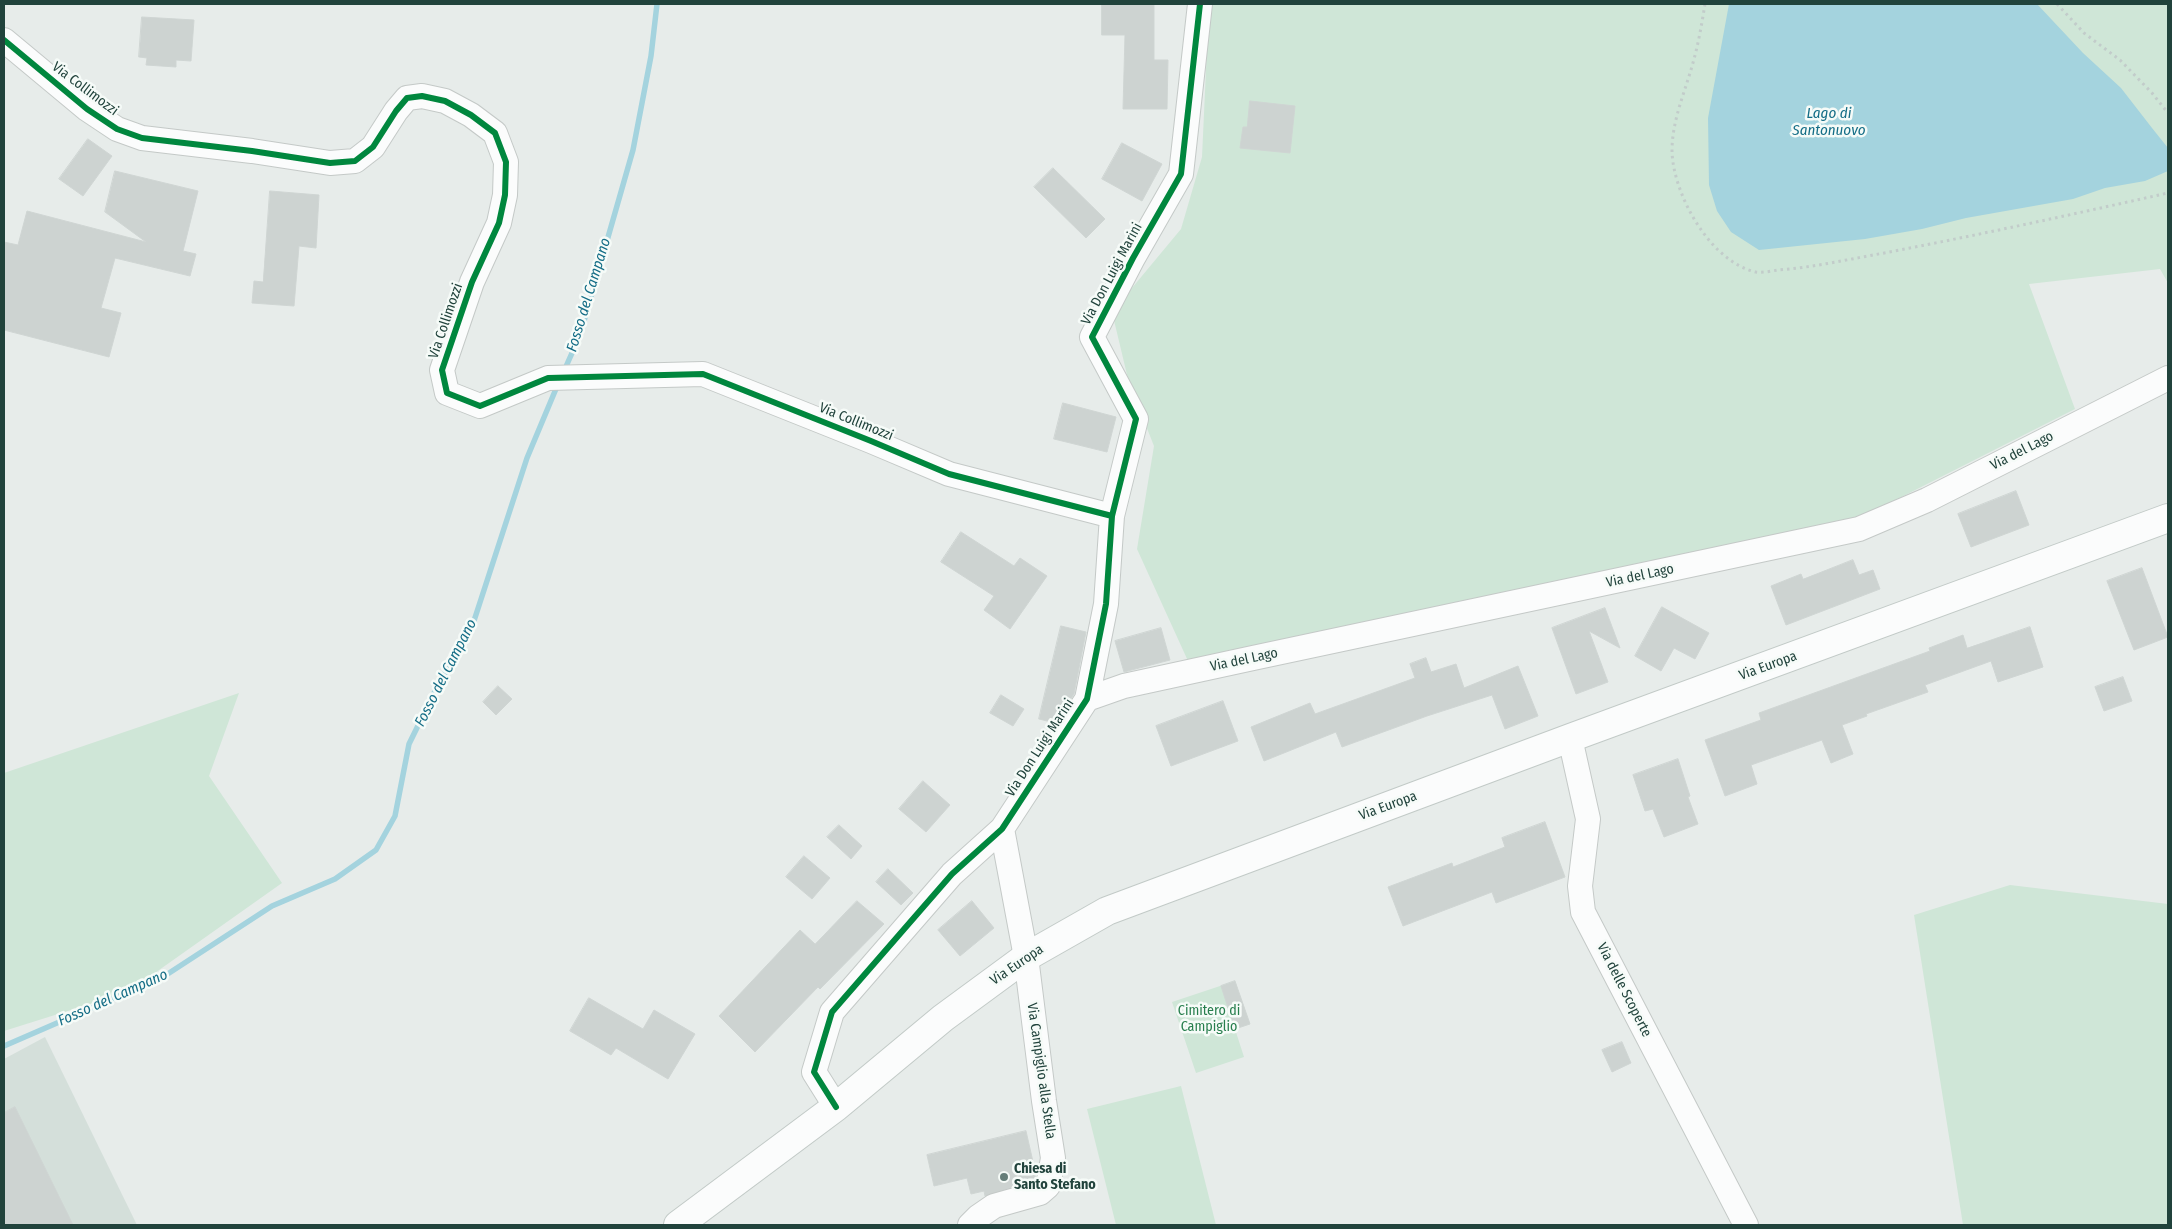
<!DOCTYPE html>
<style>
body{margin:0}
#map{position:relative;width:2172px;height:1229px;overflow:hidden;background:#e7ecea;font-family:"Fira Sans Condensed",sans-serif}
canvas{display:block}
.frame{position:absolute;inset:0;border:5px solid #21433c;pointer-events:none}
</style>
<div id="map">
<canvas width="2172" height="1229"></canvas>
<div class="frame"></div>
</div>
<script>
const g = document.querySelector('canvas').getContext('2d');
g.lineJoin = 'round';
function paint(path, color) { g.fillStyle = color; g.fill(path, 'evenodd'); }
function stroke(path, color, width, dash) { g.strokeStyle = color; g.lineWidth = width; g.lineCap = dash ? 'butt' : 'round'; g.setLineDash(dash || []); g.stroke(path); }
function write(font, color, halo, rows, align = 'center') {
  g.font = font + ' "Fira Sans Condensed",sans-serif'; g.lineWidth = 5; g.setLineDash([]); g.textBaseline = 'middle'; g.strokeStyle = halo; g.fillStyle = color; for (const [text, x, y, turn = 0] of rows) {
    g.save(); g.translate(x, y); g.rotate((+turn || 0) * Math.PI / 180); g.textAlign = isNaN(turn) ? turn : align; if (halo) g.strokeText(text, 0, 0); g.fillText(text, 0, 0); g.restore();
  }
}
paint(new Path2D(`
 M45 1037 137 1225H4V1059Z`), '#d4dfda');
paint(new Path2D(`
 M1209 4H2168V283L2160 269 2029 284 2075 409 1864 516 1188 661 1137 549 1154 446 1129 383 1112 312 1181 229 1202 157Z
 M239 693 209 776 282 883 128 992 4 1031V773Z
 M2010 885 2168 904V1225H1963L1914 915Z
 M1235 981 1250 1024 1235 1029 1244 1057 1196 1073 1172 1002Z
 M1181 1086 1216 1225H1116L1087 1109Z`), '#cfe6d7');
paint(new Path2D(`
 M1729 4H2037L2083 53 2121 88 2152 128 2168 148V171L2145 181 2105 188 2073 199 1966 218 1922 229 1865 239 1759 250 1731 232 1717 211 1709 185 1708 118Z`), '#a4d3de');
stroke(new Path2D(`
 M564 371 580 335 633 150 651 56 657 4
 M4 1046 163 977 272 906 335 879 376 850 395 816 409 744 439 683 471 630 527 458 558 384`), '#a4d3de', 5.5);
const building = new Path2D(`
 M1102 4H1154V60H1168L1167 109H1123L1125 35H1102Z
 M142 17 194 20 191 61 176 60V67L146 65 147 58 139 57Z
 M1250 101 1295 106 1290 153 1240 148 1243 127H1247Z
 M88 139 112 156 83 196 59 179Z
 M1122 143 1162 164 1142 201 1102 179Z
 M1053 168 1105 219 1086 238 1034 187Z
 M115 171 198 191 183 251 196 254 190 276 115 258 101 308 121 313 109 357 4 330V242L18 245 27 211 146 242 105 212Z
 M270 191 319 195 316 248 299 246 294 306 252 303 254 281 263 282Z
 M1063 403 1116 417 1107 452 1054 439Z
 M2016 491 2029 525 1971 547 1958 514Z
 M961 532 1014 566 1020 558 1047 576 1010 629 984 610 994 596 941 562Z
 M1853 560 1859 575 1873 570 1880 589 1786 625 1771 586 1801 574 1803 579Z
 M2142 568 2168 637 2134 650 2107 581Z
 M1662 607 1709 633 1695 659 1674 648 1661 671 1635 656Z
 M1605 608 1620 648 1589 631 1608 682 1576 694 1552 628Z
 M1061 626 1086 632 1074 694 1055 723 1039 719Z
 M2030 627 2043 667 1998 682 1991 661 1925 685 1928 692 1866 714 1867 716 1842 725 1853 754 1831 763 1822 740 1751 765 1757 784 1725 796 1705 740 1761 720 1759 713 1930 651 1929 648 1963 635 1967 648Z
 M1161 628 1170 660 1124 672 1115 641Z
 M1426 658 1431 672 1456 664 1464 688 1518 666 1538 716 1505 729 1492 695 1427 716 1342 747 1336 732 1264 761 1251 727 1310 703 1315 714 1415 678 1410 664Z
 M2123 677 2132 701 2104 711 2095 687Z
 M498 686 512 699 496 715 483 702Z
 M1001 695 1024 709 1013 726 990 713Z
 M1223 701 1238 741 1171 766 1156 726Z
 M1678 759 1690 796 1688 797 1698 824 1664 837 1653 809 1645 811 1633 775Z
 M923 781 950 805 926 832 899 809Z
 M1545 822 1565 877 1496 903 1492 892 1403 926 1388 887 1452 863 1453 867 1505 847 1502 838Z
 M839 825 862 846 851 859 827 837Z
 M804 856 830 878 812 899 786 877Z
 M888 869 913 893 901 905 876 882Z
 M857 901 884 924 820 989 818 987 755 1052 719 1016 800 930 815 944Z
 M972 901 994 928 960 956 938 930Z
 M1235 981 1250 1024 1235 1029 1221 986Z
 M589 998 643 1029 654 1010 695 1034 668 1079 616 1048 611 1055 570 1031Z
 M1622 1042 1631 1063 1612 1072 1602 1050Z
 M15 1107 73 1225H4V1113Z
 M1026 1131 1036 1175 1033 1181 985 1196 984 1191 971 1194 967 1178 934 1186 927 1155Z`);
paint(building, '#cdd3d1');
stroke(building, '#cfd5d3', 1);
const street = new Path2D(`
 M4 40 87 109 117 129 142 138 252 151 330 163 355 161 373 147 396 111 407 98 422 96 445 101 471 115 495 133 506 162 505 195 499 223 472 282 442 370 447 393 480 406 548 378 703 374 871 441 949 474 1112 516
 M1087 699 1124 686 1253 658 1859 529 1927 500 2168 378
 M1570 738 1588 819 1580 886 1583 912 1746 1225
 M836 1107 814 1072 832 1012 952 874 1002 829 1087 699 1106 604 1112 516 1136 419 1092 337 1133 258 1181 174 1200 4
 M970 1225 978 1217 994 1206 1040 1193 1048 1186 1053 1158 1044 1101 1026 957 1002 829`);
const secondary = new Path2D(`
 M678 1225 836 1107 943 1018 1026 957 1107 911 1570 738 2168 518`);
stroke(street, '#c4c9c7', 26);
stroke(secondary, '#c2cac7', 30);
stroke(new Path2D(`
 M1705 4C1702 22 1699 41 1694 59 1686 90 1672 119 1672 151 1673 194 1710 262 1756 272 1763 273 1771 271 1778 270 1805 268 1831 263 1857 258 1961 239 2065 216 2168 193
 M2057 4 2084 33 2120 60 2152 93 2168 113`), '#c2ccca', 3, [2.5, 4]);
stroke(street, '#fbfcfc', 24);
stroke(secondary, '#fbfcfc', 28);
stroke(new Path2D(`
 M4 40 87 109 117 129 142 138 252 151 330 163 355 161 373 147 396 111 407 98 422 96 445 101 471 115 495 133 506 162 505 195 499 223 472 282 442 370 447 393 480 406 548 378 703 374 871 441 949 474 1112 516
 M836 1107 814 1072 832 1012 952 874 1002 829 1087 699 1106 604 1112 516 1136 419 1092 337 1133 258 1181 174 1200 4`), '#00873e', 6);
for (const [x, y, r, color] of [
 [1004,1177,5,"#667e79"]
]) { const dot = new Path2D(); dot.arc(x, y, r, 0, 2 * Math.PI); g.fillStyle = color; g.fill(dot); stroke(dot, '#f6fbf8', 2); }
write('14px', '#21433c', '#f6fbf8', [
 ["Via Collimozzi",85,89,37],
 ["Via Don Luigi Marini",1112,274,-62],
 ["Via Collimozzi",446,321,-71],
 ["Via Collimozzi",856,422,22],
 ["Via del Lago",2022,451,-27],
 ["Via del Lago",1640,576,-12],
 ["Via del Lago",1244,660,-12],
 ["Via Europa",1768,666,-20],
 ["Via Don Luigi Marini",1040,748,-57],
 ["Via Europa",1388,806,-20],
 ["Via Europa",1017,965,-34],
 ["Via delle Scoperte",1624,990,63],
 ["Via Campiglio alla Stella",1041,1071,82]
]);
write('14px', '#277e4d', '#f6fbf8', [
 ["Cimitero di",1209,1011],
 ["Campiglio",1209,1027]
]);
write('bold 14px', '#21433c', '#f6fbf8', [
 ["Chiesa di",1014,1169],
 ["Santo Stefano",1014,1185]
], 'left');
write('italic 15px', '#146d86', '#f6fbf8', [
 ["Lago di",1829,114],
 ["Santonuovo",1829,131],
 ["Fosso del Campano",589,295,-73],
 ["Fosso del Campano",446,673,-63],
 ["Fosso del Campano",113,998,-24]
]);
</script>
